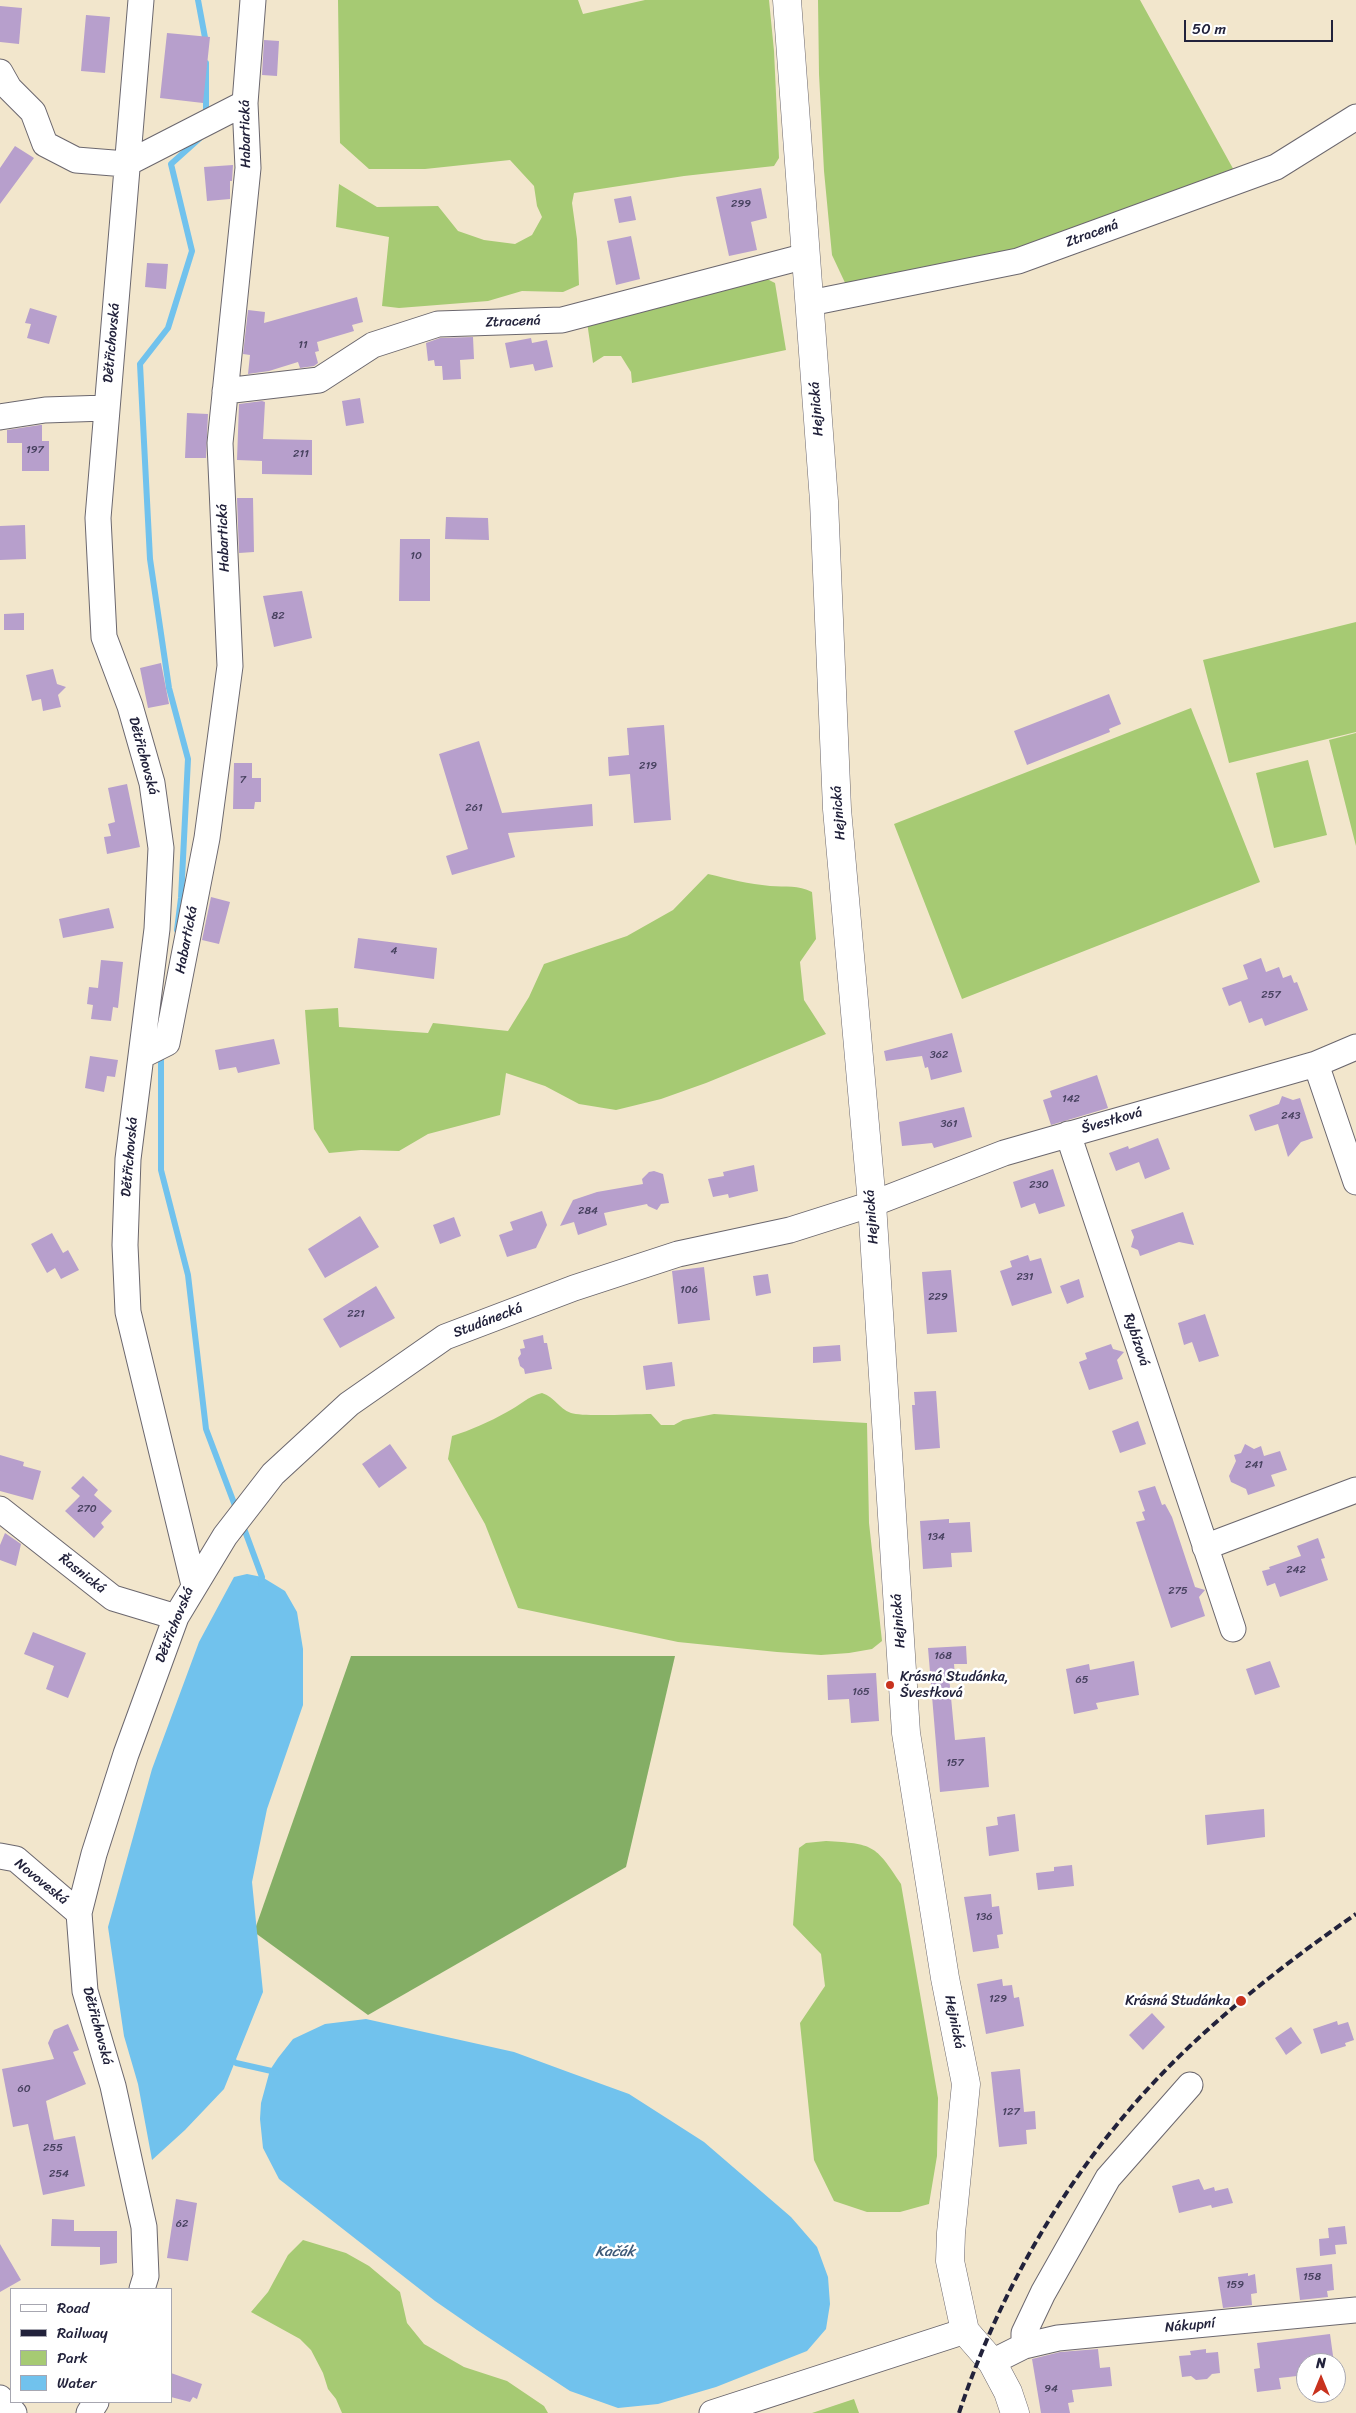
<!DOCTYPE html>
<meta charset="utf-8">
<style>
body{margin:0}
#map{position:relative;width:1356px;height:2413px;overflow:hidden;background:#f2e6cc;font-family:Sriracha,sans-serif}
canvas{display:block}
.legend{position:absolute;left:10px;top:2288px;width:162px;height:115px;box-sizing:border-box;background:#fff;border:1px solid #a7a7b1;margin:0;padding:6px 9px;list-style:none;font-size:15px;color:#22223b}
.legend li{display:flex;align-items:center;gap:10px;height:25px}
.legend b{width:25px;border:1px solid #a7a7b1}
.north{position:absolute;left:1296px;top:2353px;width:50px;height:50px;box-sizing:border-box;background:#fff;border:1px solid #a7a7b1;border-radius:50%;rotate:0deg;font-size:14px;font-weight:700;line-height:20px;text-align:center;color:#22223b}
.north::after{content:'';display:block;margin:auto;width:18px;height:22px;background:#c8321e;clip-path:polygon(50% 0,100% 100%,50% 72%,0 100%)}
.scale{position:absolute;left:1184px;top:20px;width:149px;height:22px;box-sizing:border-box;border:2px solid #22223b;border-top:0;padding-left:6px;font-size:15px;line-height:18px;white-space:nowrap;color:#22223b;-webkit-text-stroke:4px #fff;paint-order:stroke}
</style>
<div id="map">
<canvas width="1356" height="2413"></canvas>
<ul class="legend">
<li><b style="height:6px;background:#fff"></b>Road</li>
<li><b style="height:6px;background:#22223b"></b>Railway</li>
<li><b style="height:14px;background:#a6ca73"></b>Park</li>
<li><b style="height:14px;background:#71c2ed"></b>Water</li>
</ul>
<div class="north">N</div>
<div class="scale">50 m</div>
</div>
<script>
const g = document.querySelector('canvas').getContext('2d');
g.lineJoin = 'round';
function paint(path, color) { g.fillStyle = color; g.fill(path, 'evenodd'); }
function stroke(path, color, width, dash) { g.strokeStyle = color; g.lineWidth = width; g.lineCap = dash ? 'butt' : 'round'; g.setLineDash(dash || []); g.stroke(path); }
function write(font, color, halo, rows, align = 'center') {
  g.font = font + ' Sriracha,sans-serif'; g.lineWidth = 5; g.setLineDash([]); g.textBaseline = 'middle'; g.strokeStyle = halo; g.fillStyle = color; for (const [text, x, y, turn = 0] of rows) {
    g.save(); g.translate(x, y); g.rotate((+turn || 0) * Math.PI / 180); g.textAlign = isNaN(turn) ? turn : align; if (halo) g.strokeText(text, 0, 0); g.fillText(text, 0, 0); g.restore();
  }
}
paint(new Path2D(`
 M338 0H578L583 14 645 0H769L774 51 779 158 774 166 684 176 574 193 572 203 577 239 579 285 563 292 522 291 488 301 399 308 382 306 389 237 336 227 339 184 377 207 438 206 458 231 484 240 515 244 532 235 542 217 537 206 534 186 510 160 425 169H369L340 143Z
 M818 0H1140L1236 174 1039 242 933 271 847 287 832 255 824 171 819 74Z
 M765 278 775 283 786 350 632 383 631 372 621 356H604L593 363 587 322Z
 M1356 622V732L1229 763 1203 660Z
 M1191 708 1260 882 962 999 894 824Z
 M1356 733V846L1329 740Z
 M1308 760 1327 835 1274 848 1256 773Z
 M708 874C729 879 749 884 770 886 786 887 798 885 812 892L816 939 800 962 804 1000 826 1034 706 1083 661 1099 616 1110 579 1104 545 1086 506 1073 500 1115 428 1134 399 1151 361 1150 329 1153 314 1129 305 1010 338 1008 339 1027 428 1033 433 1023 508 1031 529 997 544 964 627 936 673 910Z
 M542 1393C556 1398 558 1408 571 1413 583 1417 635 1414 651 1414L661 1425H674L683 1420 714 1414 867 1423 869 1523 882 1641 872 1649 849 1653 821 1655 777 1652 678 1642 518 1608 485 1524 448 1459 452 1436C471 1430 489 1422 507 1412 519 1406 528 1396 542 1393Z
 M826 1841C873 1844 875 1844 901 1884L938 2098 937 2156 929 2204 900 2212H867L834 2201 814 2160 800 2023 825 1986 821 1954 793 1925 799 1848 806 1843Z
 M303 2240 346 2253 369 2266 400 2292 407 2323 424 2344 464 2367 507 2381 544 2406 548 2413H342L336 2399 328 2389 323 2373 311 2350 300 2339 251 2312 268 2292 288 2255Z
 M854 2399 859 2413H812Z`), '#a6ca73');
paint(new Path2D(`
 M351 1656H675L626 1867 368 2015 254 1932Z`), '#84ae65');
paint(new Path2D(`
 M247 1574 262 1577 285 1591 297 1612 303 1649V1705L267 1809 252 1882 263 1992 224 2089 185 2130 152 2160 138 2084 124 2036 108 1927 152 1769 199 1642 234 1577Z
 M366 2019 514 2052 571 2073 629 2094 704 2142 791 2217 817 2247 828 2277 830 2304 826 2329 807 2351 716 2387 658 2404 618 2408 570 2391 477 2330 435 2301 279 2179 263 2148 260 2119 261 2103 270 2070 278 2058 293 2039 325 2024Z`), '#71c2ed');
stroke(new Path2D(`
 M198 0 206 43
 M206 63V115
 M177 930 181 898 188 759 169 688 150 559 140 364 168 328 192 251 171 164 200 138
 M161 1054V1170L188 1275 206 1429 237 1511
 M242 1523 262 1577 261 1584
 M231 2059 236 2063 276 2072`), '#71c2ed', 6);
paint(new Path2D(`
 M0 6 22 8 19 44 0 42Z
 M86 15 110 17 105 73 81 71Z
 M167 33 210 37 203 103 160 98Z
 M264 40 279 41 277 76 262 75Z
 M15 146 34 158 0 204V168Z
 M233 165 232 181H230V199L207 201 204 167Z
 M761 188 767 218 751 222 757 250 729 256 716 197Z
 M631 196 636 220 619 223 614 199Z
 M631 236 640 279 616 285 607 241Z
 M147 263 168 264 166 289 145 287Z
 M357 297 363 322 352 325 354 331 317 342 319 351 315 352 318 363 314 366 300 368 298 362 269 371 248 374 250 355 243 354 248 310 265 312 264 323Z
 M30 308 57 316 49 344 27 338 31 324 25 323Z
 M473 337 474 359 460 360 461 379 443 380 442 366H435L434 360 428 361 426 343 440 338Z
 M531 338 532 343 547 340 553 367 535 371 533 364 510 368 505 343Z
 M360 398 364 423 346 426 342 401Z
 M262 401 265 402 263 439 312 440V475L262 474V461L237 460 239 404Z
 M187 413 208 414 206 458H185Z
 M40 425H42V441H49V471H22V443H7V430Z
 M237 498H253L254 552 239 553Z
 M446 517 488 518 489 540 445 539Z
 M25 525 26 559 0 560V526Z
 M400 539H430V601H399Z
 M302 591 312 638 274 647 263 596Z
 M24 613V630H4V614Z
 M161 663 169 704 148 708 140 668Z
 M53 669 57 684 66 687 58 695 61 707 43 711 41 699 32 701 26 675Z
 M1109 694 1121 724 1109 729 1110 732 1027 765 1014 731Z
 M664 725 671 820 634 823 630 774 609 776 608 757 629 755 627 728Z
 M479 741 502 813 592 804 593 826 508 833 515 857 452 875 446 856 468 849 439 754Z
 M234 763H252V778H261V802H255L254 809H233Z
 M127 784 140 847 107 854 104 837 111 836 108 824 115 822 108 788Z
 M211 897 230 902 219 944 202 940Z
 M109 908 114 928 63 938 59 919Z
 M358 938 437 948 434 979 354 968Z
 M1261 958 1266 972 1279 967 1283 978 1291 975 1294 983 1297 982 1308 1010 1265 1026 1262 1018 1249 1023 1241 1001 1229 1006 1222 988 1248 979 1243 965Z
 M101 960 123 962 118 1008 113 1007 111 1021 91 1019 93 1005 87 1004 89 987 98 988Z
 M952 1033 962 1072 931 1080 928 1067 925 1068 922 1056 886 1061 884 1051Z
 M274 1039 280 1064 238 1073 236 1067 219 1070 215 1050Z
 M90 1056 118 1060 115 1077 107 1076 104 1092 85 1088Z
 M1097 1075 1108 1108 1051 1125 1043 1100 1052 1097 1050 1091Z
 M1282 1096 1293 1100 1300 1098 1313 1138 1301 1142 1288 1157 1278 1124 1255 1131 1249 1115 1279 1104Z
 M964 1107 972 1137 934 1148 932 1143 902 1146 899 1122Z
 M1158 1138 1170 1169 1145 1179 1139 1162 1116 1171 1109 1153 1128 1146 1129 1149Z
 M754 1165 758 1191 729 1198 728 1194 713 1197 708 1179 724 1176 723 1172Z
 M1053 1169 1065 1206 1039 1214 1035 1203 1021 1208 1013 1182Z
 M654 1171 663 1174 669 1203 661 1204 657 1210 648 1206 647 1204 604 1213 607 1225 578 1235 574 1222 560 1226 573 1200 597 1192 643 1184 642 1179 649 1172Z
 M542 1211 547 1225 536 1248 507 1257 499 1235 513 1230 510 1222Z
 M1183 1212 1194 1245 1179 1242 1140 1256 1138 1250 1131 1247 1134 1237 1131 1230Z
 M360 1216 379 1247 325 1278 308 1249Z
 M454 1217 461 1236 440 1244 433 1225Z
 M52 1233 63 1253 68 1250 79 1270 61 1279 55 1268 47 1273 31 1244Z
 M1028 1255 1030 1261 1041 1258 1052 1293 1012 1306 1000 1271 1012 1267 1010 1261Z
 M704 1267 710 1320 678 1324 672 1271Z
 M951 1270 957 1332 927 1334 922 1272Z
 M768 1274 771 1293 756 1296 753 1276Z
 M1079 1279 1084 1297 1067 1304 1060 1286Z
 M376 1286 395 1318 340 1348 323 1319Z
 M1205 1314 1219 1356 1199 1362 1192 1342 1184 1345 1178 1323Z
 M543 1335 544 1343H547L552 1369 525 1374 524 1369 520 1366 518 1358 521 1354 520 1349 525 1348 523 1340Z
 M1111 1344 1113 1349 1124 1352 1117 1360 1123 1379 1089 1390 1079 1362 1087 1359 1085 1353Z
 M840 1345 841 1361 813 1363V1347Z
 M672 1362 675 1386 646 1390 643 1366Z
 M936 1391 940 1448 915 1450 912 1405H915L914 1392Z
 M1138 1421 1146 1444 1120 1453 1112 1431Z
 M390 1444 407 1468 379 1488 362 1464Z
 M1245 1444 1254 1449 1261 1446 1264 1456 1280 1451 1287 1470 1271 1475 1275 1486 1248 1495 1246 1489 1231 1482 1229 1476 1236 1461 1234 1455 1241 1453Z
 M0 1455 24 1462 23 1466 41 1471 33 1500 0 1491Z
 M83 1476 98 1490 94 1495 112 1511 101 1523 104 1527 94 1538 65 1511 80 1496 71 1488Z
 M1155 1486 1162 1505 1165 1504 1172 1517 1195 1587 1205 1590 1199 1597 1205 1616 1171 1628 1136 1522 1145 1520 1142 1512 1145 1511 1138 1491Z
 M949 1519V1523L970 1522 972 1552 951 1553 952 1567 923 1569 920 1521Z
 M5 1533 21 1544 16 1566 0 1560V1545Z
 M1318 1538 1325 1558 1321 1559 1328 1580 1280 1597 1275 1583 1267 1586 1262 1571 1270 1569 1269 1567 1301 1556 1297 1546Z
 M33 1632 86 1653 68 1698 46 1689 54 1666 24 1654Z
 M966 1646 967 1664H954L955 1676H949L955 1740 985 1737 989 1787 940 1792 928 1648Z
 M1134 1661 1139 1695 1096 1703 1098 1709 1074 1714 1066 1669 1089 1664 1090 1670Z
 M1270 1661 1280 1687 1255 1695 1246 1669Z
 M876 1673 879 1721 851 1723 849 1699 828 1700 827 1675Z
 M1264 1809 1265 1837 1207 1845 1205 1815Z
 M1015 1814 1019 1851 989 1856 986 1827 998 1825 997 1817Z
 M1072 1865 1074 1886 1038 1890 1036 1873 1054 1871V1867Z
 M991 1894 992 1907 999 1906 1003 1934 997 1935 999 1948 973 1952 964 1897Z
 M1002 1979 1003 1986 1012 1985 1014 1998 1019 1997 1024 2026 986 2034 977 1984Z
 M1152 2013 1165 2027 1143 2050 1129 2035Z
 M1337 2021 1338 2025 1348 2022 1354 2040 1345 2043 1346 2046 1321 2054 1313 2029Z
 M68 2024 79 2050 73 2052 86 2084 46 2101 54 2140 75 2136 85 2186 43 2195 28 2124 13 2127 2 2069 54 2059 48 2043 54 2030Z
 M1291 2027 1302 2043 1286 2055 1275 2038Z
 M1020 2069 1024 2112 1035 2111 1036 2129 1026 2130 1027 2144 999 2147 991 2072Z
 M1199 2179 1204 2190 1214 2187 1215 2191 1228 2188 1233 2203 1212 2208 1211 2205 1179 2213 1172 2186Z
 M176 2199 197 2203 188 2261 167 2258Z
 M52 2219 74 2220V2231H117V2263L100 2265V2247L51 2246Z
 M1345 2226 1347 2244 1335 2245 1336 2254 1320 2256 1319 2239 1329 2238 1328 2228Z
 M0 2244 21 2280 0 2292Z
 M1332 2264 1334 2290 1327 2291 1328 2297 1300 2300 1296 2268Z
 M1248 2273V2276L1255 2274 1257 2293 1251 2294 1252 2305 1223 2308 1218 2277Z
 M1330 2334 1334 2363H1306V2375L1279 2378 1281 2389 1257 2392 1254 2369 1260 2368 1257 2343Z
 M1098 2349 1100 2368 1110 2367 1112 2386 1072 2390 1074 2402 1068 2403 1070 2413H1041L1032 2359 1060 2352Z
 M1206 2349V2353L1218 2352 1220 2373 1212 2374 1207 2379 1196 2380 1191 2376 1182 2377 1179 2356 1191 2355 1190 2351Z
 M171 2373 202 2384 197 2399 193 2397 190 2402 171 2397Z`), '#b79fcc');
const minor = new Path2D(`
 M141 0 98 518 104 637 130 706 152 783 161 848 157 929 128 1159 125 1245 128 1312 194 1585
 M0 72 9 88 33 112 45 144 76 160 126 164 245 103
 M810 303 1018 261 1276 167 1356 117
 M225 391 319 380 373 345 438 324 562 320 806 256
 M0 417 45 410 106 408
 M141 1056 167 1043 207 838 230 666 220 443 248 168 245 103 253 0
 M1316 1064 1356 1182
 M1068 1134 1233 1629
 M0 1509 113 1598 176 1617
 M1205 1547 1356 1490
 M0 1856 16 1859 79 1913
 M142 2289 146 2276 144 2227 113 2086 85 1991 79 1913 94 1854 126 1754 176 1617 225 1536 273 1474 349 1404 445 1337 574 1288 678 1254 790 1230 872 1204 1004 1153 1316 1064 1356 1047
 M1024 2346V2333L1043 2293 1108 2178 1190 2085
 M992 2362 1024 2346 1058 2338 1356 2310
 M0 2398 14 2413
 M89 2413 96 2402
 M712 2413 965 2331`);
const major = new Path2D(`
 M787 0 824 501 837 809 872 1204 906 1733 945 1978 966 2084 951 2233 950 2261 965 2331 992 2362 1008 2392 1015 2413`);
stroke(minor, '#6b676e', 27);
stroke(major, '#6b676e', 29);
stroke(minor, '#fff', 25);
stroke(major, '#fff', 28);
stroke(new Path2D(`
 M959 2413C1005 2275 1084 2146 1190 2046 1241 1998 1298 1954 1356 1914`), '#22223b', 4, [8, 4]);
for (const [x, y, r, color] of [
 [890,1685,5,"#c8321e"],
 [1241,2001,6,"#c8321e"]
]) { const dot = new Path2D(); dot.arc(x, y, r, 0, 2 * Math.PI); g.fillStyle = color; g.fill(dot); stroke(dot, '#fff', 2); }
write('11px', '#47415f', null, [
 ["299",741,204],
 ["11",303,345],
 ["197",35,450],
 ["211",301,454],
 ["10",416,556],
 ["82",278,616],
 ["219",648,766],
 ["7",243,780],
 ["261",474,808],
 ["4",394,951],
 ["257",1271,995],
 ["362",939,1055],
 ["142",1071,1099],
 ["243",1291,1116],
 ["361",949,1124],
 ["230",1039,1185],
 ["284",588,1211],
 ["231",1025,1277],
 ["106",689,1290],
 ["229",938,1297],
 ["221",356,1314],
 ["241",1254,1465],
 ["270",87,1509],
 ["134",936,1537],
 ["242",1296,1570],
 ["275",1178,1591],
 ["168",943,1656],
 ["65",1082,1680],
 ["165",861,1692],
 ["157",955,1763],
 ["136",984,1917],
 ["129",998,1999],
 ["60",24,2089],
 ["127",1011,2112],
 ["255",53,2148],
 ["254",59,2174],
 ["62",182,2224],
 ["158",1312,2277],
 ["159",1235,2285],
 ["94",1051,2389]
]);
write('14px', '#22223b', '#fff', [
 ["Habartická",246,134,-91],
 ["Ztracená",1092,234,-20],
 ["Ztracená",513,322,-2],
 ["Dětřichovská",112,343,-85],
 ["Hejnická",817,409,-94],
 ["Habartická",224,538,-92],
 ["Dětřichovská",143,756,75],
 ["Hejnická",839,813,-94],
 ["Habartická",187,940,-79],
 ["Švestková",1112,1121,-16],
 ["Dětřichovská",130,1157,-85],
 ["Hejnická",872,1217,-94],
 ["Studánecká",488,1321,-21],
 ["Rybízová",1136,1340,72],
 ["Řasnická",82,1574,38],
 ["Hejnická",899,1621,-94],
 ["Dětřichovská",175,1625,-68],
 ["Novoveská",41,1882,39],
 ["Hejnická",954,2022,79],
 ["Dětřichovská",97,2026,75],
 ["Nákupní",1190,2326,-5]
]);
write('14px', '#22223b', '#fff', [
 ["Krásná Studánka,",900,1677],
 ["Švestková",900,1693],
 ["Krásná Studánka",1230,2001,"right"]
], 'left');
write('italic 15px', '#3e5a79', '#fff', [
 ["Kačák",615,2252]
]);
</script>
